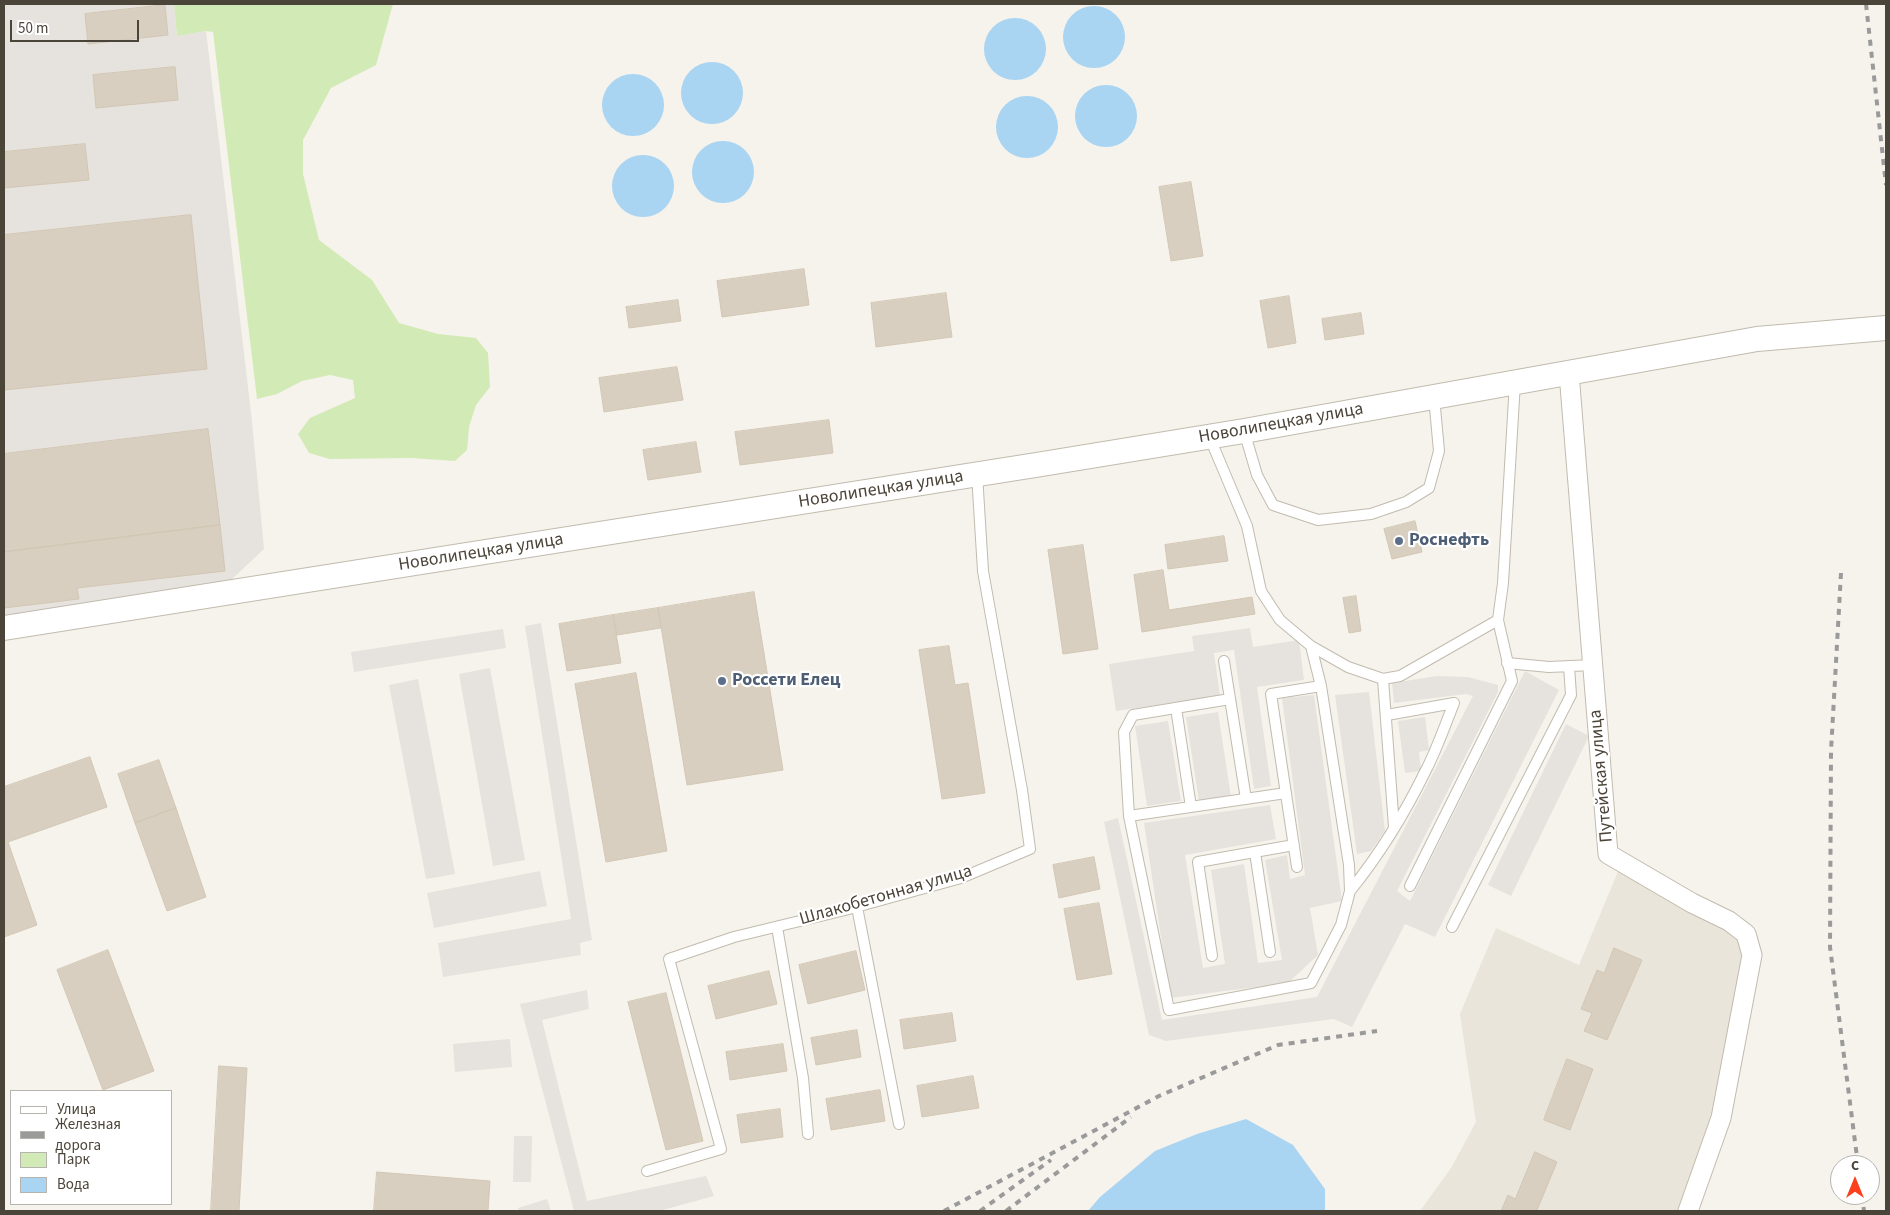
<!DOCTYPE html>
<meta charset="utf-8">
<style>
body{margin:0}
#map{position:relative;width:1890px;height:1215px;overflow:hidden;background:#f6f3ec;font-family:"Source Sans 3",sans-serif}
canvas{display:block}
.frame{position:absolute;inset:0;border:5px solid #4b4439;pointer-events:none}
.legend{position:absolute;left:10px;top:1090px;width:162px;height:115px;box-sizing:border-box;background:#fff;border:1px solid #b7b4b0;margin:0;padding:6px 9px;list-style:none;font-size:15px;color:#4b4439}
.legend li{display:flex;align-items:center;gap:10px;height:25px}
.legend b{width:25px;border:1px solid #b7b4b0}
.north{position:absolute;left:1830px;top:1155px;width:50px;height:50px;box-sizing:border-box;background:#fff;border:1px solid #b7b4b0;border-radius:50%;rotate:0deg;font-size:14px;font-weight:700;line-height:20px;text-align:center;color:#4b4439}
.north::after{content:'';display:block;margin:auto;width:18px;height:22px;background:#fc3f1d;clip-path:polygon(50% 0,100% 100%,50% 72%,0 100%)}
.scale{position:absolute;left:10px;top:20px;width:129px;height:22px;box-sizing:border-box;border:2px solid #4b4439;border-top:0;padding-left:6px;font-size:15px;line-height:18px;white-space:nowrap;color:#4b4439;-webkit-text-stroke:4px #fff;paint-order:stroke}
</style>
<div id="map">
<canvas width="1890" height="1215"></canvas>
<div class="frame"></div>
<ul class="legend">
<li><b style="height:6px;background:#fff"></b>Улица</li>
<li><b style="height:6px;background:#9a9a9a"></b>Железная дорога</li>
<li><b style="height:14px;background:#d2eab5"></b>Парк</li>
<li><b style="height:14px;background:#a9d4f2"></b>Вода</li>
</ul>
<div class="north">С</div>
<div class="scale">50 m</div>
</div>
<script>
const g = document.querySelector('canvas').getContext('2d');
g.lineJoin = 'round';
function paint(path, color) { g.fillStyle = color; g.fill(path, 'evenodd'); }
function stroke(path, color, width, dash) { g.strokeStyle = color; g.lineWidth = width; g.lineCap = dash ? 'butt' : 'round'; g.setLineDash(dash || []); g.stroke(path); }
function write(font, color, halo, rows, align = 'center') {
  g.font = font + ' "Source Sans 3",sans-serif'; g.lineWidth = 4.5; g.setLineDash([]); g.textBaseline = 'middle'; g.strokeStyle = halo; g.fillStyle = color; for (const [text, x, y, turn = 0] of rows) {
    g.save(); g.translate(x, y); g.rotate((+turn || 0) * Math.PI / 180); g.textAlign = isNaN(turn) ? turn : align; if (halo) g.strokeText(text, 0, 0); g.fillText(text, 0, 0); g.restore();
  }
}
paint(new Path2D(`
 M1622 862 1746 934 1721 1118 1688 1211H1420L1451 1168 1476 1122 1460 1014 1496 928 1579 965Z`), '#eae5da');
paint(new Path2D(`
 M4 4H174L177 36 206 31 252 421 264 549 230 581 4 618Z
 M541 623 592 940 580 943 581 955 443 977 438 943 571 919 525 626Z
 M1250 628 1253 647 1299 640 1304 680 1257 687 1271 786 1254 789 1234 650 1214 653 1220 696 1116 711 1109 664 1194 651 1192 636Z
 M503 629 506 648 354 672 351 652Z
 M490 668 525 860 493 866 459 674Z
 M1525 671 1559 690 1435 937 1405 924 1352 1027 1334 1019 1166 1041 1149 1035 1104 822 1118 818 1162 1020 1317 997 1473 696 1466 694 1394 703 1392 683 1437 676 1468 677 1498 685V692L1397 891 1410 901Z
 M418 679 455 874 426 879 389 685Z
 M1369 692 1385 831 1371 851 1357 854 1335 695Z
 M1314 695 1342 901 1310 908 1318 955 1288 983 1170 998 1144 823 1270 805 1276 839 1185 855 1203 968 1225 964 1211 870 1244 864 1258 963 1282 960 1265 860 1287 855 1290 879 1305 875 1282 698Z
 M1218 712 1231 797 1199 801 1186 717Z
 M1425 717 1429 750 1419 752 1421 771 1405 773 1398 721Z
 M1168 721 1181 801 1147 806 1135 726Z
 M1566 724 1589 736 1511 896 1488 885Z
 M540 871 547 906 434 928 427 893Z
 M587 990 589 1009 542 1020 587 1201 706 1176 714 1196 659 1211H574L520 1004Z
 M510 1039 512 1067 455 1072 453 1044Z
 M514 1136H532L531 1182H513Z
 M547 1199 551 1211H519L518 1208Z`), '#e6e2dd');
paint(new Path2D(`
 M174 4H393L376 65 331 88 303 140V174L319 240 372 280 399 323 438 334 476 338 488 353 490 387 476 405 469 427 467 450 455 461 412 458 330 459 309 453 298 434 310 418 355 398 353 380 330 375 302 381 277 394 257 399 213 32 206 31 177 36Z`), '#d2eab5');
paint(new Path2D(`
 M1063 37a31 31 0 1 1 62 0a31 31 0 1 1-62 0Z
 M984 49a31 31 0 1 1 62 0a31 31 0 1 1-62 0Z
 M681 93a31 31 0 1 1 62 0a31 31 0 1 1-62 0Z
 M602 105a31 31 0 1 1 62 0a31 31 0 1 1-62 0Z
 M1075 116a31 31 0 1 1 62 0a31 31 0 1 1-62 0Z
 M996 127a31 31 0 1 1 62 0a31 31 0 1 1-62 0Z
 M692 172a31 31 0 1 1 62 0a31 31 0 1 1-62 0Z
 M612 186a31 31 0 1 1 62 0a31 31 0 1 1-62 0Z
 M1246 1119 1293 1145 1325 1189V1211H1088L1100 1197 1155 1151 1197 1134Z`), '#a9d4f2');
const building = new Path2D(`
 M165 5 168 35 88 44 85 14Z
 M175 67 178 100 96 108 93 75Z
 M85 144 89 180 4 188V152Z
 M1191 182 1203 256 1171 261 1159 187Z
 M191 215 207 369 4 390V235Z
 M804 269 809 305 722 317 717 281Z
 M946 293 952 337 876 347 871 303Z
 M1289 296 1296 343 1268 348 1260 301Z
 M678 300 681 321 629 328 626 307Z
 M1361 313 1364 334 1325 340 1322 319Z
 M677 367 683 400 604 412 599 378Z
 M829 420 833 453 740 465 735 432Z
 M208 429 220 525 4 552V454Z
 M696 442 701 472 648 480 643 450Z
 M1415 521 1422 552 1392 559 1384 529Z
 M220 525 225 571 77 588 79 599 4 608V552Z
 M1224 536 1228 561 1168 569 1165 545Z
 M1083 545 1098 649 1063 654 1048 550Z
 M1163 570 1169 610 1252 597 1255 614 1142 632 1134 575Z
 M754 592 783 770 687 785 658 608Z
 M1356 596 1361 631 1349 633 1343 598Z
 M658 608 661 628 617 635 613 615Z
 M613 615 621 663 567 671 559 624Z
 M949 646 955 685 968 683 985 793 942 799 919 650Z
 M636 673 667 851 606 862 575 684Z
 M90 757 107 807 8 842 37 925 4 937V787Z
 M159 760 176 808 135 823 118 774Z
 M176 808 206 897 167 911 135 823Z
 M1094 857 1100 889 1059 898 1053 865Z
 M1099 903 1112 974 1077 980 1064 909Z
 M1614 948 1642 960 1607 1040 1584 1031 1592 1013 1581 1009 1597 970 1604 973Z
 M108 950 154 1071 103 1090 57 970Z
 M856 951 865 990 808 1004 799 965Z
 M769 971 777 1004 716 1019 708 986Z
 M666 993 703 1141 666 1150 628 1002Z
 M952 1013 956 1041 904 1049 900 1020Z
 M857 1030 861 1057 816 1065 811 1038Z
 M783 1044 787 1071 730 1080 726 1052Z
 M1567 1059 1593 1069 1570 1130 1544 1120Z
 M219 1066 247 1068 239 1211H211Z
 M973 1076 979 1108 922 1117 917 1086Z
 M880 1090 885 1121 831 1130 826 1099Z
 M780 1109 783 1137 741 1143 737 1115Z
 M1535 1152 1557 1162 1537 1210 1540 1211H1501L1508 1195 1515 1199Z
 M377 1172 490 1181 488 1211H374Z`);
paint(building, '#d8cfc1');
stroke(building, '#d3c7b4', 1);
const service = new Path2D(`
 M1244 431 1257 475 1273 505 1318 520 1371 514 1406 502 1429 488 1439 451 1434 397
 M1209 436 1247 526 1261 591 1280 620 1311 646 1348 667 1383 679 1400 676 1498 620
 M1224 661 1246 799
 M1507 663 1549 667 1593 665
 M1383 679 1394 827
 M1230 699 1133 715 1124 732 1129 816 1169 1010 1311 983 1341 925 1350 891 1349 865 1321 686 1311 646
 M1176 708 1191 807
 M1129 816 1286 793
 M1255 852 1270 952
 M1297 867 1271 694 1321 686
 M1410 886 1512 681 1498 620 1503 583 1515 382
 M1350 891C1380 854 1405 813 1426 770 1437 749 1445 725 1454 703L1387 715
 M857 907 899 1124
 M777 927 803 1078 808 1134
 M1452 927 1571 695 1569 666
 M1212 956 1198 862 1294 845
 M647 1171 721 1149 669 959 734 937 845 910 961 878 1030 849 1022 790 983 571 977 474`);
const minor = new Path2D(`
 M1569 373 1608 854 1692 903 1729 921 1746 934 1752 955 1721 1118 1688 1211`);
const tertiary = new Path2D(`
 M4 628 1036 465 1244 431 1757 339 1886 328`);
stroke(service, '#c2bbae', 12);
stroke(minor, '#c2bbae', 21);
stroke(tertiary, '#c2bbae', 26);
stroke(service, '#fff', 10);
stroke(minor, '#fff', 19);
stroke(tertiary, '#fff', 24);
stroke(new Path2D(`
 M1866 4 1886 185
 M1841 573 1831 751 1830 947 1858 1165
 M1862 1195 1864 1211
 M944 1211 1159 1096 1278 1045 1377 1031
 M980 1211 1051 1160
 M1006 1211 1131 1117`), '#9a9a9a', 4, [6, 6]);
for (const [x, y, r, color] of [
 [1399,541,5,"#5c6f8a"],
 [722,681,5,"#5c6f8a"]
]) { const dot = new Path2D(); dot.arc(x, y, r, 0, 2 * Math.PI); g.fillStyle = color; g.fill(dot); stroke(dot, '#fff', 2); }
write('18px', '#4b4439', '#fff', [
 ["Новолипецкая улица",1281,424,-10],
 ["Новолипецкая улица",881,490,-9],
 ["Новолипецкая улица",481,553,-9],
 ["Путейская улица",1602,776,-95],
 ["Шлакобетонная улица",886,896,-16]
]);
write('bold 18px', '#4e5e75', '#fff', [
 ["Роснефть",1409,541],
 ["Россети Елец",732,681]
], 'left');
</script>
